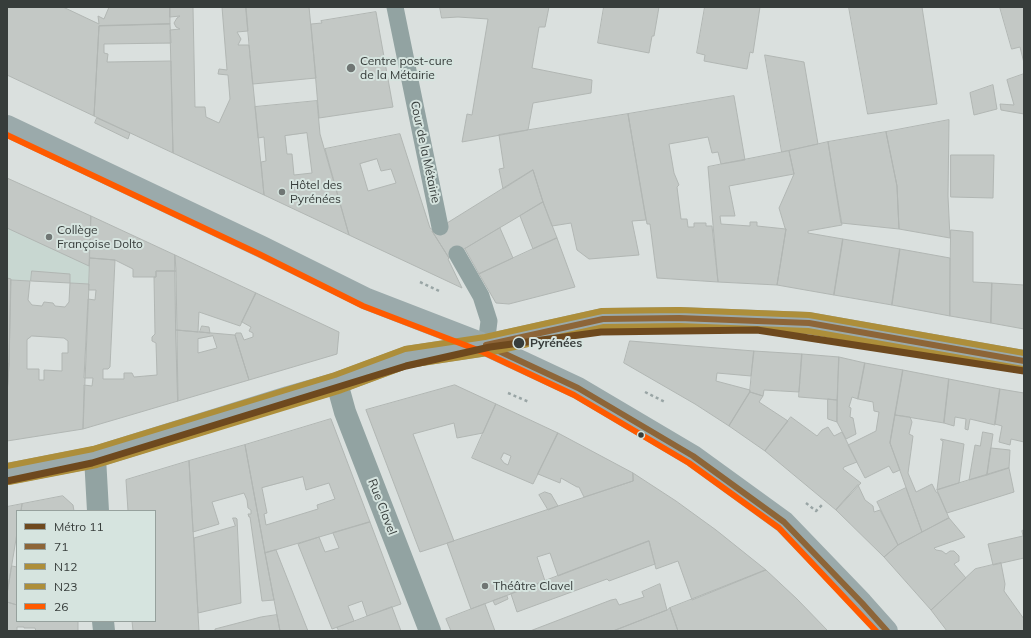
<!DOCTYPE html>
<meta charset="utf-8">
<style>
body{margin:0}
#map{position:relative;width:1031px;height:638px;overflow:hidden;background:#dae0de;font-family:Mulish,sans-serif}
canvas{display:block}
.frame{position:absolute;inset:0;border:8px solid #373d3b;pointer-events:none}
.legend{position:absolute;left:16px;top:510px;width:140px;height:112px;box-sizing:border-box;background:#d6e4df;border:1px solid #96a19d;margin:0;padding:5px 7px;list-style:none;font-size:12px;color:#373d3b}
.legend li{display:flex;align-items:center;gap:8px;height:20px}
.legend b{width:20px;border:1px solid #96a19d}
</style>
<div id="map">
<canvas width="1031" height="638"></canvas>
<div class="frame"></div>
<ul class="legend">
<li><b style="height:5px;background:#6e491e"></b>Métro 11</li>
<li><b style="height:5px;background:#8d6538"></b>71</li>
<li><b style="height:5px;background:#ad8e3a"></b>N12</li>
<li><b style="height:5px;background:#ad8e3a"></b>N23</li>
<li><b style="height:5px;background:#ff5a00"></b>26</li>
</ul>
</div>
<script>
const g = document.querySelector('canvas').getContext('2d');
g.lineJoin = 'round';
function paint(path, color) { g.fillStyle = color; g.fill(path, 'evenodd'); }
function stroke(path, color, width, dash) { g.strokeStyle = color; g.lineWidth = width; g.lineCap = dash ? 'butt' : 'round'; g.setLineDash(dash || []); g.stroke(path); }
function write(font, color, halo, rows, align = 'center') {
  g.font = font + ' Mulish,sans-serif'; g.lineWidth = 4; g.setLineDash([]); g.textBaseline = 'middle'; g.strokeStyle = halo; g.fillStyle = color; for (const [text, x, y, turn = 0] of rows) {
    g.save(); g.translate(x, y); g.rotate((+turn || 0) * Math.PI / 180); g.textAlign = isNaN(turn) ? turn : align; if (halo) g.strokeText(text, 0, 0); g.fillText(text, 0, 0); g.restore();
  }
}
paint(new Path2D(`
 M7 178 91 216 89 284 11 280 9 364 7 395Z`), '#c8d7d1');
const building = new Path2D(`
 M7 7H63L99 24 98 16 104 19 109 7H170V24L99 26 94 116 7 75Z
 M170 7H193L195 107H205L206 117 219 123 230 99 228 75 218 74 219 69 227 70 222 7H246L248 31 237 32 241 39 238 45H249L264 195 173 153 170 30 180 29 176 27 174 23 177 18 180 16 170 17Z
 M246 7H309L316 78 253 84Z
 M440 7H549L545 27H539L532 68 592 80 591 93 533 103 528 130 462 142 467 114 472 115 488 19 458 17 442 18Z
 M604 7H659L654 36H652L649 53 598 43Z
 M705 7H760L753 53 750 52 747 69 704 61 705 55 697 53Z
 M849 7H922L937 104 868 114Z
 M1000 7H1024V63L1020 47 1012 49Z
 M376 12 393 107 319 118 311 24 322 23 321 21Z
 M170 24 171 43 104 44V53L108 54 107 62 171 61 173 153 94 116 99 26Z
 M765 55 804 62 818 144 782 152Z
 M1024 74V114L1001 110 1000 104 1014 105 1007 80Z
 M993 85 997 109 974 115 970 93Z
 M734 96 745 160 721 164 718 152 712 153 708 137 669 144 674 173 679 185 677 187 681 219H687L688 227H694V223H706V226H712L718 282 657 278 650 224H647L628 114Z
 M317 101 320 134 349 235 264 195 261 162 266 161 264 137 258 138 255 107ZM307 133 312 173 294 175 292 154H287L285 136Z
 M628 114 646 220 632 221 639 255 589 259 577 250 571 223 552 226 543 202 533 170 503 189 499 169 504 168 499 135Z
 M97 118 130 133 128 139 95 123Z
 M949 120 948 196 950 238 899 229 897 186 886 132Z
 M886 132 897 186 899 229 841 223 828 142Z
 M400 134 430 228 433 230 432 231 449 258 448 259 462 288 349 235 325 149ZM377 159 381 171 391 169 396 183 368 191 360 164Z
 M828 142 842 225 808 231V233L843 239 834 295 777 285 786 229 785 228 779 208 794 174 789 151Z
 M789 151 794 174 729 186 735 216H720L721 224 750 226V222H757V226L786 229 777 285 718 282 708 167Z
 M951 155H994L993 198 951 197Z
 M533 170 543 202 449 258 432 231 447 223Z
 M7 178 91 216 89 266 7 228Z
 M543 202 557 238 533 249 520 216Z
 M91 216 175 255 176 271H156V277H133V269L115 260 90 258Z
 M500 228 513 258 479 274 465 249Z
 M951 230 973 232V282L992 283 991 323 950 316Z
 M557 238 575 287 509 304 496 303 479 274Z
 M843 239 900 249 892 305 834 295Z
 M900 249 950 258V316L892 305Z
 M175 255 256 293 240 326 199 312 198 332 176 330Z
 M90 258 115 260 110 367 108 369H103V379H124V373H132L134 377 157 375 156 343 152 341V337L155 334 154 277H156V271H176L178 401 83 429 84 385 92 386 93 378H84L88 299 95 300 96 290H89Z
 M32 271 70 274V283L31 281Z
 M7 278 11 279 9 364 7 363Z
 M11 280 30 281 28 300 32 305 42 306 44 302 53 303 55 306 65 307 69 302 70 283 89 284 83 429 7 441V395L9 364ZM32 336 64 338 68 341V353H62V371L44 370V380H39V369H27V340Z
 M992 283 1024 285V329L991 323Z
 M256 293 339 332 337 354 249 380 235 335 236 333H241L244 340 253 337V333L249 331 251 327 242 322Z
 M202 326 209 327 210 333 200 332Z
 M176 330 235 335 249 380 178 401ZM213 336 217 348 198 353V339Z
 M630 341 754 351 751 376 717 373 716 381 750 390V392L729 426 695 404 624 363Z
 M754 351 802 354 799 392 764 390 763 396 750 392Z
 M802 354 839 357 837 400 799 397Z
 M839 357 865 363 858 399 852 397 849 407 851 408 850 417 853 418 856 434 846 439 837 422Z
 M7 363 9 364 7 395Z
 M865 363 903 370 890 443 900 470 893 473 889 466 865 478 848 445 876 431 879 412 874 411 873 402 858 399Z
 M903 370 949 379 944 423 895 415Z
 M949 379 1000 389 995 425 970 419 968 430 965 429 966 419 955 417 954 426 944 423Z
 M455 385 496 404 483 433 457 438 454 423 413 434 454 541 420 552 366 410Z
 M1000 389 1024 393V442L1011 439 1010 445 999 442 1002 426 995 424Z
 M750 392 763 396 759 402 788 421 765 451 729 426Z
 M828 399 837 400V422L828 419Z
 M496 404 558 433 533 484 472 458ZM504 453 511 456 508 465 504 463 501 459Z
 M895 415 910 417 912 422 909 434 913 436 908 473 916 492 932 484 936 492 938 493 949 518 922 532 890 443Z
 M791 417 817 436 822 430 828 427 834 436 842 432 857 462 844 467 843 469 861 483 836 510 765 451Z
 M331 419 370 522 265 553 245 445ZM303 477 306 490 329 483 335 499 317 505 318 509 266 525 264 514 267 513 262 488Z
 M983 432 993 434 987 475 969 480 975 445 980 446Z
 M558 433 633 473V481L584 497 579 487H577L561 478 560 483 538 474Z
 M941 439 964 444 959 483 937 490 943 441 941 440Z
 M245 445 265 553 274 600 262 601 250 517H249L248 514H251V510L248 508 247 500 244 493 212 502 219 524 193 532 189 461Z
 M991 448 1010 450 1009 468 987 475Z
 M189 461 199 631H133L132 621H155V511H128L126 480Z
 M1009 468 1014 492 947 513 937 490Z
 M633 473 676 501 716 530 766 570 692 600 678 561 656 569 649 541 558 576 550 553 537 557 545 581 471 609 447 543 633 481Z
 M858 485 865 500 873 506 874 512 880 510 898 545 884 557 836 510Z
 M906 488 922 532 898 545 877 502Z
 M545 492 551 494 558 506 548 510 539 495Z
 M63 496 73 505 74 511H21L22 504Z
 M22 504 21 511H17V533L7 594V507Z
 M233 518H236L237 519 241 603 198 613 194 538 235 526Z
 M949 518 965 537 934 548 936 550 942 551 946 554 950 551H954L959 556V561L954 564 966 578 931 610 884 557 898 545Z
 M370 522 401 604 367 616 362 601 348 606 354 621 332 629 298 544 319 537 325 552 339 548 333 533Z
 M1024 530V558L993 565 988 544 1023 536 1022 531Z
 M649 541 655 564 609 581 607 579 517 612 511 594Z
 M276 550 308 631H280L265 553Z
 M1001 563 1005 584 1004 591 1024 619V631H947L931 610 975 569Z
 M12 566 17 567V605L7 602V594Z
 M766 570 797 599 828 631H678L670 608Z
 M660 584 667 610 613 631H530L611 600 616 599 619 605 644 597 642 592Z
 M507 596 508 599 495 605 493 601Z
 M7 602 17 605V621H78V631H36L35 628H24V627H17V631H7Z
 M485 604 495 631H451L446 619Z
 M392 607 401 631H339L337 628Z
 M670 608 678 631H613L667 610Z
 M277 615 280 631H215V629L261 617Z`);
paint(building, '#c3c8c5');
stroke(building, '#b1b6b3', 1);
stroke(new Path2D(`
 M420 282 439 291
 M645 392 665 402
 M508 393 529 402
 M806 503 816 511 822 505`), '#99a5a5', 2.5, [3, 3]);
stroke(new Path2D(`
 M395 7 440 227
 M457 254 481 296 489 321 486 345`), '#92a3a2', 17);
stroke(new Path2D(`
 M337 383 345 412 430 631
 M95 457 98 511
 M103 621 104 631`), '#92a3a2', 22);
stroke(new Path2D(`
 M7 126 262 247 367 299 486 345 578 388 693 456 784 522 862 603 887 631
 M7 474 95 457 288 397 337 383 407 357 486 345 603 319 679 318 809 323 1024 361`), '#9baaab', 22);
stroke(new Path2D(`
 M486 345 603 319 679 318 809 323 1024 361
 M486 345 578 388 693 456 784 522 862 603 887 631`), '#8d6538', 6);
stroke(new Path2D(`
 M9 482 97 465 339 391 409 365 488 353 604 327 679 326 808 331 1023 369`), '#ad8e3a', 6);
stroke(new Path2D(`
 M7 466 93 449 335 375 405 349 485 337 602 311 679 310 809 315 1024 353`), '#ad8e3a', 6);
stroke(new Path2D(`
 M7 135 259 254 363 306 483 352 574 395 689 463 779 528 876 631`), '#ff5a00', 6);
stroke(new Path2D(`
 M7 481 92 463 406 366 490 347 601 332 757 330 1024 371`), '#6e491e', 7);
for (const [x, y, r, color] of [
 [351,68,5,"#707674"],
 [282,192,4,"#707674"],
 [49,237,4,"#707674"],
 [519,343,6,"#373d3b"],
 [641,435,3.5,"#373d3b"],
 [485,586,4,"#707674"]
]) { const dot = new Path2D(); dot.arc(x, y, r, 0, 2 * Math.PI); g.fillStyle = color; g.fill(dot); stroke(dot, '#d6e4df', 1.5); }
write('12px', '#373d3b', '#d6e4df', [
 ["Centre post-cure",360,61],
 ["de la Métairie",360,75],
 ["Hôtel des",290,185],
 ["Pyrénées",290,199],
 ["Collège",57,230],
 ["Françoise Dolto",57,244],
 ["Théâtre Clavel",493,586]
], 'left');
write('12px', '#373d3b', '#d6e4df', [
 ["Cour de la Métairie",425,152,78],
 ["Rue Clavel",382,507,69]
]);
write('bold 12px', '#373d3b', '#d6e4df', [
 ["Pyrénées",530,343]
], 'left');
</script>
